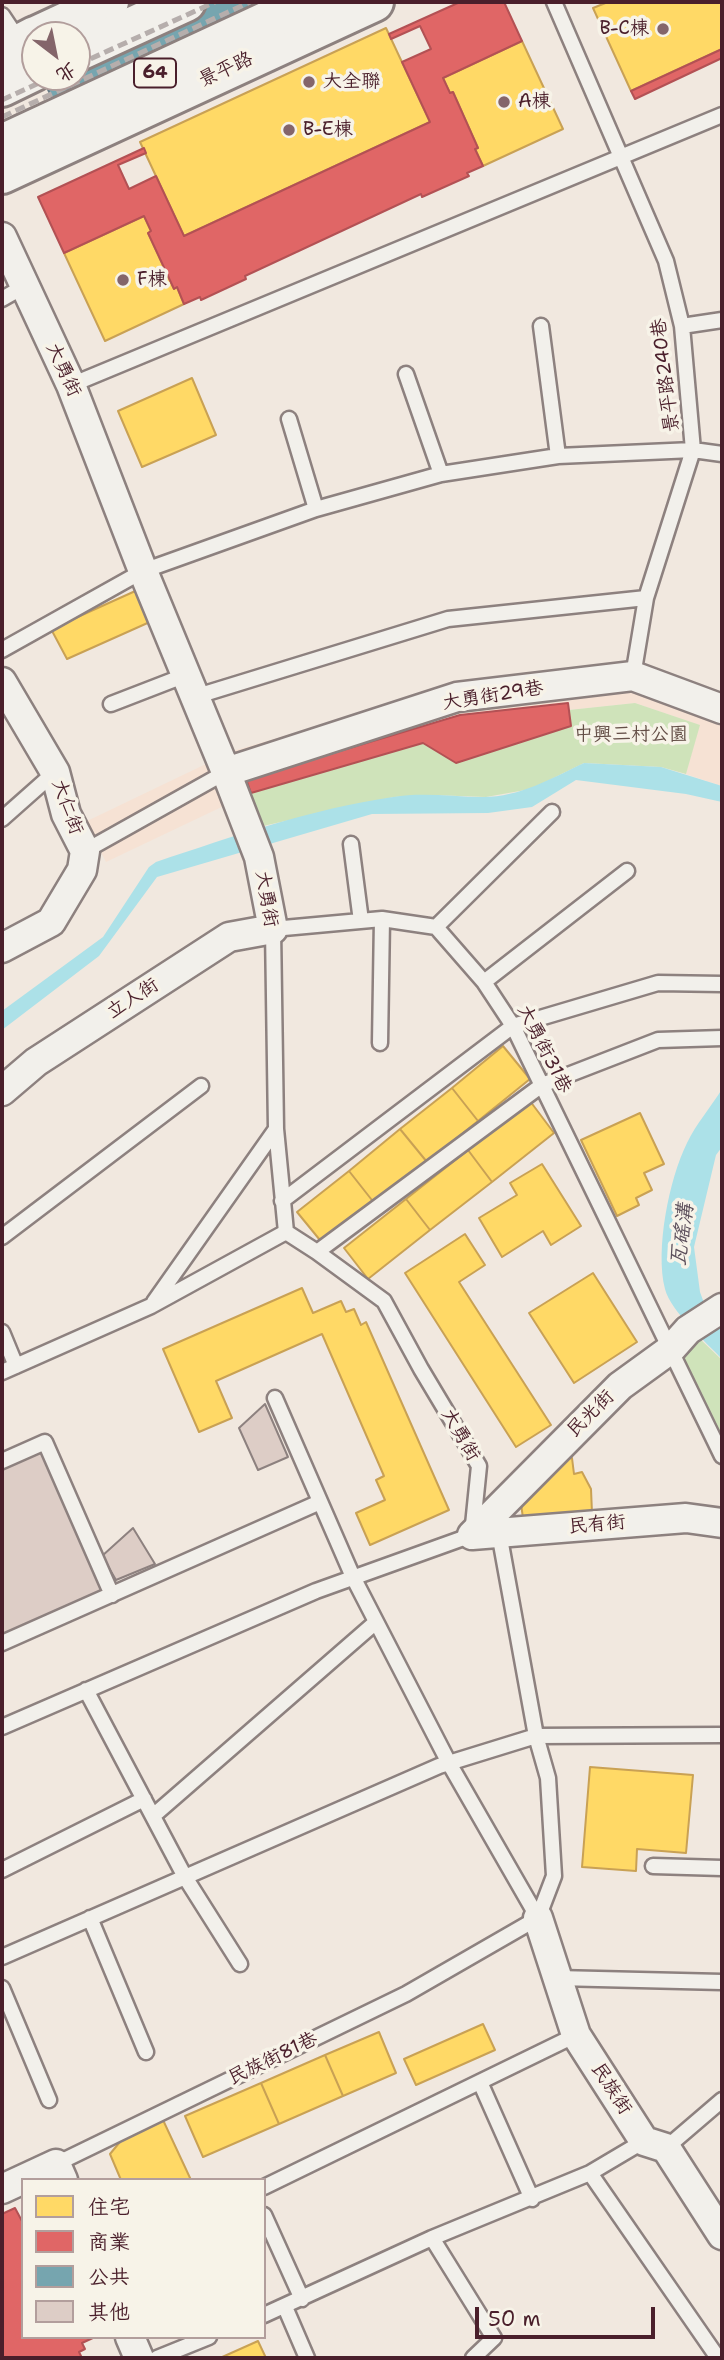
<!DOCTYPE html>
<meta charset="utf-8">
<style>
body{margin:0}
#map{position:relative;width:724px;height:2360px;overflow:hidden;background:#f1e8df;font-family:"Shantell Sans","LXGW WenKai TC",sans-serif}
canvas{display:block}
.frame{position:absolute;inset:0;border:4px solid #4a1f2b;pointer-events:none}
.legend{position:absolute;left:21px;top:2178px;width:245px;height:161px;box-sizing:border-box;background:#f7f3e8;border:2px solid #b29e9c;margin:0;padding:9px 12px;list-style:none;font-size:21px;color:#4a1f2b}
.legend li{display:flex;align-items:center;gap:14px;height:35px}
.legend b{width:35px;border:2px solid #b29e9c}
.north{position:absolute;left:21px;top:21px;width:70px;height:70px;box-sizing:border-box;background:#f7f3e8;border:2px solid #b29e9c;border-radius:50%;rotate:148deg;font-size:19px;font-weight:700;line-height:28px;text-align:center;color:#4a1f2b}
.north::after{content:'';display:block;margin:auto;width:24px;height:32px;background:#84656a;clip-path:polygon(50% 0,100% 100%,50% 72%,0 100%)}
.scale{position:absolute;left:475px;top:2307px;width:180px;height:32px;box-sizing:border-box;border:4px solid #4a1f2b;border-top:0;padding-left:9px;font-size:21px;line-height:24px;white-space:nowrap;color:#4a1f2b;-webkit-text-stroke:5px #f7f3e8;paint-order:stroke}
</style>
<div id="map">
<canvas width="724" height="2360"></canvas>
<div class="frame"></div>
<ul class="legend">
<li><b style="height:19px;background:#ffd966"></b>住宅</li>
<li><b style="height:19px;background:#e06666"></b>商業</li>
<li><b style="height:19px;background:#76a5af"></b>公共</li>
<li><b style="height:19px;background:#ddcdc6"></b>其他</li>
</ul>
<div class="north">北</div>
<div class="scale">50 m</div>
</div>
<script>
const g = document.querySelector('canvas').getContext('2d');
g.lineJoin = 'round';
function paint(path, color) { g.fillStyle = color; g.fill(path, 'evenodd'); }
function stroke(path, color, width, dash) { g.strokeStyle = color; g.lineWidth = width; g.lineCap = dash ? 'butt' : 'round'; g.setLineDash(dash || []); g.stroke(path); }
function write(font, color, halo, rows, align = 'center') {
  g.font = font + ' "Shantell Sans","LXGW WenKai TC",sans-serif'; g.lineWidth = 7; g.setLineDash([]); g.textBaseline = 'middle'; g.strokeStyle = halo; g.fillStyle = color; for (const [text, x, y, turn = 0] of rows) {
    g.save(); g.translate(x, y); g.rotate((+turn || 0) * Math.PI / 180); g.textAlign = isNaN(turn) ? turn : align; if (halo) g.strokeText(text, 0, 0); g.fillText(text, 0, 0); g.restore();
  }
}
paint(new Path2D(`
 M643 665 722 695V786L686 774 699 725 635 703 569 710 456 763 423 743 251 793 106 862 85 822 233 751 458 685Z`), '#f6e2d4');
paint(new Path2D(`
 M635 703 700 725 686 774 661 767 584 763 531 789 486 797 432 795 394 797 263 826 251 793 423 743 456 763 569 710Z
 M699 1338 722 1360V1440L680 1352Z`), '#cfe3ba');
paint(new Path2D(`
 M584 763 661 767 722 786V802L686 794 576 780 532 807 488 813 372 814 157 877 99 956 2 1030V1011L103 937 149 867 156 862C234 836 311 809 393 797 423 792 453 797 483 797 520 797 552 778 584 763Z
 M722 1089V1147L716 1155 694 1247 700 1292 708 1314 722 1330V1359C706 1342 671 1312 665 1289 655 1250 669 1179 687 1143 696 1124 711 1107 722 1089Z`), '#ace1e8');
const homes = new Path2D(`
 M608 2H722V49L631 91 593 8Z
 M386 28 430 122 184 236 140 142Z
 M522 41 563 129 483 166 475 149 478 148 453 92 450 93 443 78Z
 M144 216 151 231 148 233 174 289 177 287 184 304 105 341 64 253Z
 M192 378 216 435 142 467 118 411Z
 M142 588 152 621 67 659 51 629Z
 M503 1046 530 1079 478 1121 452 1088Z
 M452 1088 478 1121 427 1162 400 1129Z
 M530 1101 554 1133 492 1182 468 1150Z
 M640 1113 664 1164 644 1173 652 1190 636 1198 639 1205 617 1216 581 1140Z
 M400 1129 427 1162 375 1204 349 1171Z
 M468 1150 492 1182 430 1230 406 1199Z
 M542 1164 581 1226 551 1245 543 1231 502 1257 479 1218 517 1195 510 1183Z
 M349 1171 375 1204 324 1245 297 1212Z
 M406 1199 430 1230 368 1279 344 1248Z
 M465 1234 485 1265 459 1282 551 1425 516 1447 405 1273Z
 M593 1273 637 1342 574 1383 529 1313Z
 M302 1288 313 1313 341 1301 346 1312 354 1309 361 1325 366 1322 449 1510 370 1545 356 1513 385 1500 376 1480 384 1476 322 1334 216 1381 232 1418 199 1432 163 1349Z
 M572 1458 574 1474 582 1472 591 1489 592 1513 523 1518 518 1483 537 1463Z
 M590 1767 693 1775 686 1853 637 1849 636 1871 582 1867Z
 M483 2024 495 2050 416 2085 404 2059Z
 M379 2032 396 2073 343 2096 325 2055Z
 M325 2055 343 2096 279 2124 261 2083Z
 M261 2083 279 2124 203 2157 185 2116Z
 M163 2120 191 2180H121L110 2154 124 2137Z
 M258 2341 266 2358H220Z`);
paint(homes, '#ffd966');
stroke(homes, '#c9a154', 2);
const shops = new Path2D(`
 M460 2H504L522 41 443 78 450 93 453 92 478 148 475 149 483 166 467 173 469 176 422 197 421 194 245 276 246 279 201 300 200 297 184 304 177 287 174 289 148 233 151 231 144 216 64 253 38 197 144 148 146 153 118 165 129 189 156 176 184 236 430 122 402 62 431 49 420 26 391 39 389 34Z
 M722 49V58L635 99 631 91Z
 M568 703 571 726 456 763 423 743 251 793 246 779 460 715Z
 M15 2208 23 2223V2337H95L82 2343 85 2349 79 2352 82 2358H2V2214Z`);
paint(shops, '#e06666');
stroke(shops, '#b35154', 2);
const public = new Path2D(`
 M134 2H319L64 123 42 77H77V35H64Z`);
paint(public, '#76a5af');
stroke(public, '#697d87', 2);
const building = new Path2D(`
 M265 1404 288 1457 258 1470 239 1428Z
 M42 1450 103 1594 2 1637V1468Z
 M133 1528 155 1564 116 1580 102 1556Z`);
paint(building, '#ddcdc6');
stroke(building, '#8d817f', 2);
const lane = new Path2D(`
 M554 2 666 261 682 326 693 450 646 598 633 676
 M2 15 20 42
 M2 299 23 287
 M541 326 558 456
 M682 326 722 320
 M406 374 441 474
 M71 385 722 115
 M289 419 316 509
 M2 650 143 571 316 509 441 474 558 456 693 450 722 454
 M194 697 448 619 646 598
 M111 704 186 675
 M2 819 55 772
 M351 844 361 921
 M85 851 226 772
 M436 927 552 812
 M484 982 627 871
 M380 1043 382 919
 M282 1201 513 1026 658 983 722 984
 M286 1232 276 1129 273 929 382 919 436 927 484 982 513 1026 722 1456
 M2 1237 201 1086
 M317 1252 542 1085 658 1040 722 1038
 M154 1302 276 1129
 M2 1332 16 1366
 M2 1372 151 1306 286 1232
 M275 1398 353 1577 449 1763 538 1918
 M2 1461 45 1442 112 1595
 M499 1533 536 1736 548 1778 554 1876 538 1918
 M2 1643 320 1502
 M86 1690 185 1877 240 1964
 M2 1727 316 1591 472 1535 479 1466 421 1369 384 1301 317 1252 286 1232
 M153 1816 376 1622
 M653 1866 722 1868
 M2 1870 144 1799
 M90 1918 146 2052
 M2 1957 439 1766 536 1736 722 1735
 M557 1978 722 1982
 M2 1988 49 2100
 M480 2082 532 2199
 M666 2148 722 2100
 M56 2164 406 1994 538 1918
 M590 2173 718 2358
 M264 2187 576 2035
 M264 2215 302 2299
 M432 2238 494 2338 473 2358
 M285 2307 307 2358
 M264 2315 432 2238 590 2173 644 2141
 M157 2358 209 2337`);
const street = new Path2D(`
 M2 237 71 385 143 571 226 772 259 857 273 929 229 937 36 1062 2 1091
 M2 682 55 772 66 814 85 851 82 870 51 922 2 948
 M226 772 457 697 633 676 722 709
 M472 1535 620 1386 671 1349 688 1330 722 1308
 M472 1535 686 1518 722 1523
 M538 1918 576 2035 644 2141 666 2148 722 2235
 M2 2189 56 2164 63 2180
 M130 2337 139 2358`);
const secondary = new Path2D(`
 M38 35 109 2
 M2 53 35 36
 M2 174 374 2`);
const highway = new Path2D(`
 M77 52 186 2
 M2 87 35 71
 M2 144 308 2`);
stroke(lane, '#8d817f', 19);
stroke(street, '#8d817f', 33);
stroke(secondary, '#8d817f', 44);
stroke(highway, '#8d817f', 44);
stroke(lane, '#f2f0eb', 14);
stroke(street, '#f2f0eb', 28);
stroke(secondary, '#f2f0eb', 38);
stroke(highway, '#f2f0eb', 38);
stroke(new Path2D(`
 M77 65 215 2
 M2 100 52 77
 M2 117 250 2`), '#b6aeac', 5, [10, 5]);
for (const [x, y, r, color] of [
 [663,29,7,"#84656a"],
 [309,82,7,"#84656a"],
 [504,102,7,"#84656a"],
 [289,130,7,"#84656a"],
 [123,280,7,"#84656a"]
]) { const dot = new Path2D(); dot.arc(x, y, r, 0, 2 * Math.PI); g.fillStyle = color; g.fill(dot); stroke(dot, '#f7f3e8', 2.5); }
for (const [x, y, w] of [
 [155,73,42]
]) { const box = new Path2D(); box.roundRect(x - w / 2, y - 14.5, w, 29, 5); g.fillStyle = '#f7f3e8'; g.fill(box); stroke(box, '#4a1f2b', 2); }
write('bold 18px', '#4a1f2b', null, [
 ["64",155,73]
]);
write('19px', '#4a1f2b', '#f7f3e8', [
 ["B-C棟",649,29,"right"],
 ["大全聯",323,82],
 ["A棟",518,102],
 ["B-E棟",303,130],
 ["F棟",137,280]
], 'left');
write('19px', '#4a1f2b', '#f7f3e8', [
 ["景平路",226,70,-25],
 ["大勇街",63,370,65],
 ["景平路240巷",666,375,-97],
 ["大勇街29巷",493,696,-9],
 ["大仁街",67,807,70],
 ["大勇街",266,899,80],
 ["立人街",133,999,-33],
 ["大勇街31巷",544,1049,63],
 ["民光街",591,1414,-45],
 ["大勇街",460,1435,60],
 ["民有街",597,1525,-5],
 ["民族街81巷",273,2059,-26],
 ["民族街",611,2089,57]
]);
write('19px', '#644f47', '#f7f3e8', [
 ["中興三村公園",631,735]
]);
write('italic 21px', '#5b4f5b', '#f7f3e8', [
 ["瓦磘溝",683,1235,-83]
]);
</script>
